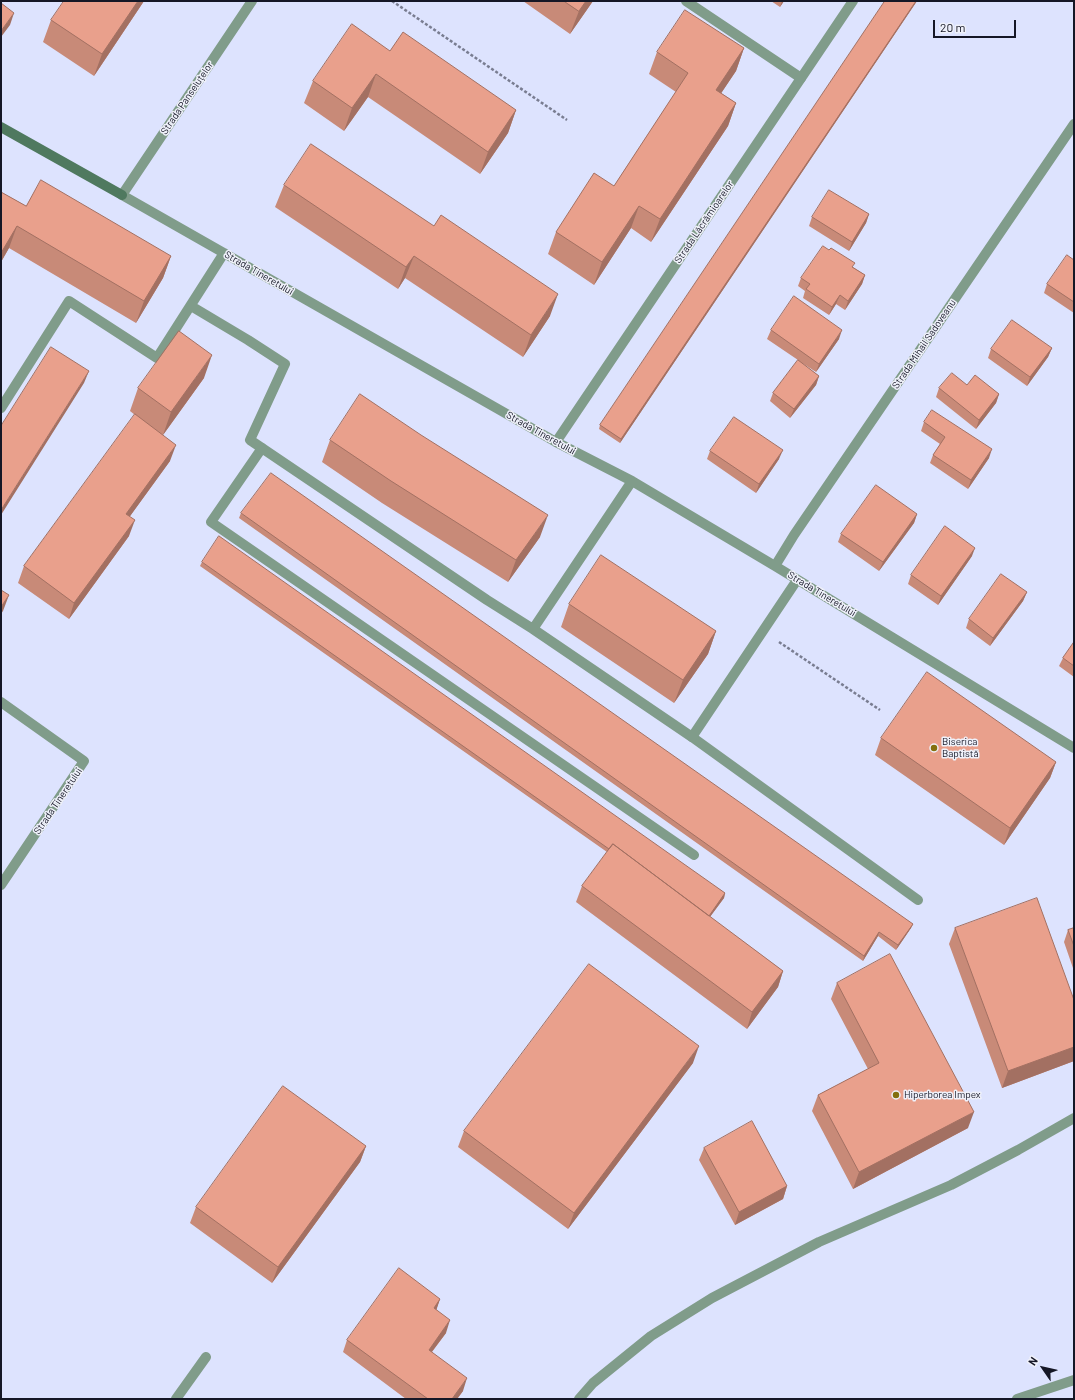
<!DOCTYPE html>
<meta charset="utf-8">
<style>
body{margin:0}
#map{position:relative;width:1075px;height:1400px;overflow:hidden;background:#dde3fe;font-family:Barlow,sans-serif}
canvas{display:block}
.frame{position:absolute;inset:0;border:2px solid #151726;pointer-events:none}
.north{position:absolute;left:1023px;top:1348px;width:40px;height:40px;-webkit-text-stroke:3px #eff1fa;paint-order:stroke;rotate:304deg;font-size:11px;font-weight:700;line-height:16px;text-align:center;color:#151726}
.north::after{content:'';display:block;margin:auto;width:14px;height:18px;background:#151726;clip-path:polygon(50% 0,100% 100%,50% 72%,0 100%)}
.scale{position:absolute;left:933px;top:20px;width:83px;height:18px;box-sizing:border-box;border:2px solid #151726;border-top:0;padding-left:5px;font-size:12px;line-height:14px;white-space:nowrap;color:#151726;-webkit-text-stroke:3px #eff1fa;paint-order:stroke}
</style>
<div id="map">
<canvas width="1075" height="1400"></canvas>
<div class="frame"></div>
<div class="north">N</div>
<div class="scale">20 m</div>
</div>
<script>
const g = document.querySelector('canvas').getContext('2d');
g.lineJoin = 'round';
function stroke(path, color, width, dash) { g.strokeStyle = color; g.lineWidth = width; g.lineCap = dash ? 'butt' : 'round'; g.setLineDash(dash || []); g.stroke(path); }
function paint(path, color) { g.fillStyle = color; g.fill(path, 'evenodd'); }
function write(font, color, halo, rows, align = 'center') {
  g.font = font + ' Barlow,sans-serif'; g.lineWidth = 3; g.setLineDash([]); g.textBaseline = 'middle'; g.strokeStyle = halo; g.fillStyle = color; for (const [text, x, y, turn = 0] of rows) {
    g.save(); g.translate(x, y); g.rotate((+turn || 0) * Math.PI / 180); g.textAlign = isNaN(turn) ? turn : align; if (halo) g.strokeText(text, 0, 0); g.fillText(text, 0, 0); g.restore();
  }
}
stroke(new Path2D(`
 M392 1 567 120
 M779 642 880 710`), '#797d91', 2.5, [3, 2]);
stroke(new Path2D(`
 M686 1 801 78
 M262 448 211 522 694 855
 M692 737 918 900
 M176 1399 206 1357
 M579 1399 593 1383 651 1336 712 1298 819 1242 951 1185 1018 1150 1074 1118
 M1017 1399 1074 1380`), '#809c8a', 10);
stroke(new Path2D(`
 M252 1 122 195 556 442 632 481 775 566 1074 748
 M191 306 248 340 285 364 250 440 487 600 533 629 632 481
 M1 408 69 301 157 358 224 253
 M556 442 853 1
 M775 566 794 535 1074 124
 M533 629 692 737 797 580
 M1 702 84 761 1 885`), '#809c8a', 10);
stroke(new Path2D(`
 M1 127 122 195`), '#4f795f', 10);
paint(new Path2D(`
 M144 1 94 76 43 42 51 20Z
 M523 1H593L570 34Z
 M771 1H784L780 7Z
 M885 1H917L620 443 599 429 600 425Z
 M744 48 736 71 721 93 736 103 728 126 651 242 631 228 594 285 548 254 556 232 614 186 676 92 649 74 657 52Z
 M390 51 516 110 508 133 480 174 368 97 344 131 304 103 313 81Z
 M284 185 550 316 523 357 405 278 398 289 275 207Z
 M1 192 26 206 171 256 163 278 136 323 9 248 1 262Z
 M869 214 866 223 849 251 809 226 812 217Z
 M1074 260V313L1044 293 1047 284Z
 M853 267 865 275 862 284 845 310 836 304 829 315 803 298 805 291 798 286 801 278Z
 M771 330 839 339 816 372 802 363 819 376 816 385 790 418 770 401 773 393 798 360 767 339Z
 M1052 348 1048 357 1027 386 988 358 991 349Z
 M204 378 163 435 170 461 130 516 129 536 69 619 18 583 24 566 135 415 130 411 138 388Z
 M967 385 999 394 996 403 976 429 936 397 939 388Z
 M924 422 989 458 968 489 930 463 933 455 940 444 921 431Z
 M330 440 540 537 508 582 382 503 322 462Z
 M710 451 779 459 756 493 707 459Z
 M241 513 913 924 911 928 896 950 878 936 863 961 239 518Z
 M917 514 914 523 879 571 838 542 841 534Z
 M972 556 938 605 908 584 911 575Z
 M202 562 725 893 724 898 710 917 783 971 778 987 747 1029 576 902 582 886 607 852 200 566Z
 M1027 592 1023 601 990 646 966 628 969 619Z
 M569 604 716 631 708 654 674 703 561 627Z
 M1074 642V677L1059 666 1063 658Z
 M881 738 1056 762 1050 778 1004 845 875 755Z
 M955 928 1074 1000V1061L1002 1088 949 944Z
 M1074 928V971L1064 942 1068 930Z
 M837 983 968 1128 853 1189 812 1111 818 1095 868 1069 831 999Z
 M693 1063 568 1229 458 1147 464 1131Z
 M366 1146 360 1162 272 1283 190 1223 196 1207Z
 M704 1148 787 1186 783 1199 735 1225 699 1160Z
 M440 1299 436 1310 446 1333 432 1352 463 1391 457 1399H406L343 1352 347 1340Z`), '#c88a78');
paint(new Path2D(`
 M138 1H144L94 76 102 54Z
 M586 1H593L570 34 579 11Z
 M782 1H784L780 7Z
 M916 1H917L620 443 621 439Z
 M14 13 10 25 1 37V31Z
 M744 48 736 71 708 113 716 90Z
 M376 74 368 97 344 131 352 108Z
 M736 103 728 126 651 242 660 219Z
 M516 110 508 133 480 174 488 152Z
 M639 206 631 228 594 285 602 262Z
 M869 214 866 223 849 251 852 242Z
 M17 226 9 248 1 262V253Z
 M171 256 163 278 136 323 144 301Z
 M414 256 405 278 398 289 406 267Z
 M865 275 862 284 845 310 848 301Z
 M558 294 550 316 523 357 531 335Z
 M840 295 836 304 829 315 832 307Z
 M842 330 839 339 816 372 819 364Z
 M1052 348 1048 357 1027 386 1030 377Z
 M212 355 204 378 163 435 171 412Z
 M89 371 84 383 1 515V510Z
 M819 376 816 385 790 418 794 409Z
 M999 394 996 403 976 429 979 420Z
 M176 445 170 461 120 530 126 514Z
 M992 449 989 458 968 489 971 480Z
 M783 450 779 459 756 493 759 484Z
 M917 514 914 523 879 571 883 562Z
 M548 515 540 537 508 582 516 560Z
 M135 520 129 536 69 619 74 603Z
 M975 548 972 556 938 605 941 596Z
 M1027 592 1023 601 990 646 993 638Z
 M9 595 3 611 1 614V607Z
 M716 631 708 654 674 703 683 680Z
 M1056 762 1050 778 1004 845 1010 828Z
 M725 893 724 898 706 922 708 918Z
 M913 924 911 928 896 950 898 945Z
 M879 932 878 936 863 961 864 956Z
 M783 971 778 987 747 1029 752 1012Z
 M699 1046 693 1063 568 1229 574 1213Z
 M1074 1047V1061L1002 1088 1008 1071Z
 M974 1112 968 1128 853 1189 859 1172Z
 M366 1146 360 1162 272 1283 278 1267Z
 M787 1186 783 1199 735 1225 739 1212Z
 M440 1299 436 1311 434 1308Z
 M450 1320 446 1333 424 1362 429 1350Z
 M467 1378 463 1391 457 1399H452Z`), '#a37062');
const building = new Path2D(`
 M64 1H138L102 54 51 20Z
 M564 1H586L579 11Z
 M885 1H916L621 439 600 425Z
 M1 3 14 13 1 31Z
 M685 10 744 48 716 90 736 103 660 219 639 206 602 262 556 232 594 173 614 186 688 73 657 52Z
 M352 24 390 51 403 32 516 110 488 152 376 74 352 108 313 81Z
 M311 144 434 226 441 215 558 294 531 335 414 256 406 267 284 185Z
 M41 180 171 256 144 301 17 226 1 253V192L26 206Z
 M829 190 869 214 852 242 812 217Z
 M823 246 829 250 831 248 855 263 852 267 865 275 848 301 840 295 832 307 806 289 810 284 801 278Z
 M1067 255 1074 260V302L1047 284Z
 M794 296 842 330 819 364 771 330Z
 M1012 320 1052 348 1030 377 991 349Z
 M179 331 212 355 171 412 138 388Z
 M51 347 89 371 1 510V426Z
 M798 360 819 376 794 409 773 393Z
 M952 373 967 385 975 375 999 394 979 420 939 388Z
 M360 394 421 435 548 515 516 560 391 481 330 440Z
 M932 410 992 449 971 480 933 455 945 437 924 422Z
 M135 414 176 445 126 514 135 520 74 603 24 566Z
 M734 417 783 450 759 484 710 451Z
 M271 473 913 924 898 945 879 932 864 956 241 513Z
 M876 485 917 514 883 562 841 534Z
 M945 526 975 548 941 596 911 575Z
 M219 536 725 893 709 916 613 844 609 849 202 562Z
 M601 555 716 631 683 680 569 604Z
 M1001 574 1027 592 993 638 969 619Z
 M1 590 9 595 1 607Z
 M1074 642V666L1063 658Z
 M927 672 1056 762 1010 828 881 738Z
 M613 844 783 971 752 1012 582 886Z
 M1037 898 1074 1000V1047L1008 1071 955 928Z
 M1074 928V946L1068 930Z
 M890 954 974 1112 859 1172 818 1095 879 1063 837 983Z
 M589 964 699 1046 574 1213 464 1131Z
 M283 1086 366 1146 278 1267 196 1207Z
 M752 1121 787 1186 739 1212 704 1148Z
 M399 1268 440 1299 434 1308 450 1320 429 1350 467 1378 452 1399H428L347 1340Z`);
paint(building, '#e9a08c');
stroke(building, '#a37062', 1);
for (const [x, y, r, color] of [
 [934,748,4,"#836f0e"],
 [896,1095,4,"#836f0e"]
]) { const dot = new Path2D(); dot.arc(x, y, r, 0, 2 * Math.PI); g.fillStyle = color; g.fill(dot); stroke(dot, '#eff1fa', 1.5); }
write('10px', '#151726', '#eff1fa', [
 ["Strada Panseluțelor",187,98,-56],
 ["Strada Lăcrămioarelor",704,222,-56],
 ["Strada Tineretului",259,273,30],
 ["Strada Mihail Sadoveanu",924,344,-56],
 ["Strada Tineretului",541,433,29],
 ["Strada Tineretului",822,594,31],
 ["Strada Tineretului",58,801,-56]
]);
write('10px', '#151726', '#eff1fa', [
 ["Biserica",942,742],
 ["Baptistă",942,754],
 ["Hiperborea Impex",904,1095]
], 'left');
</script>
